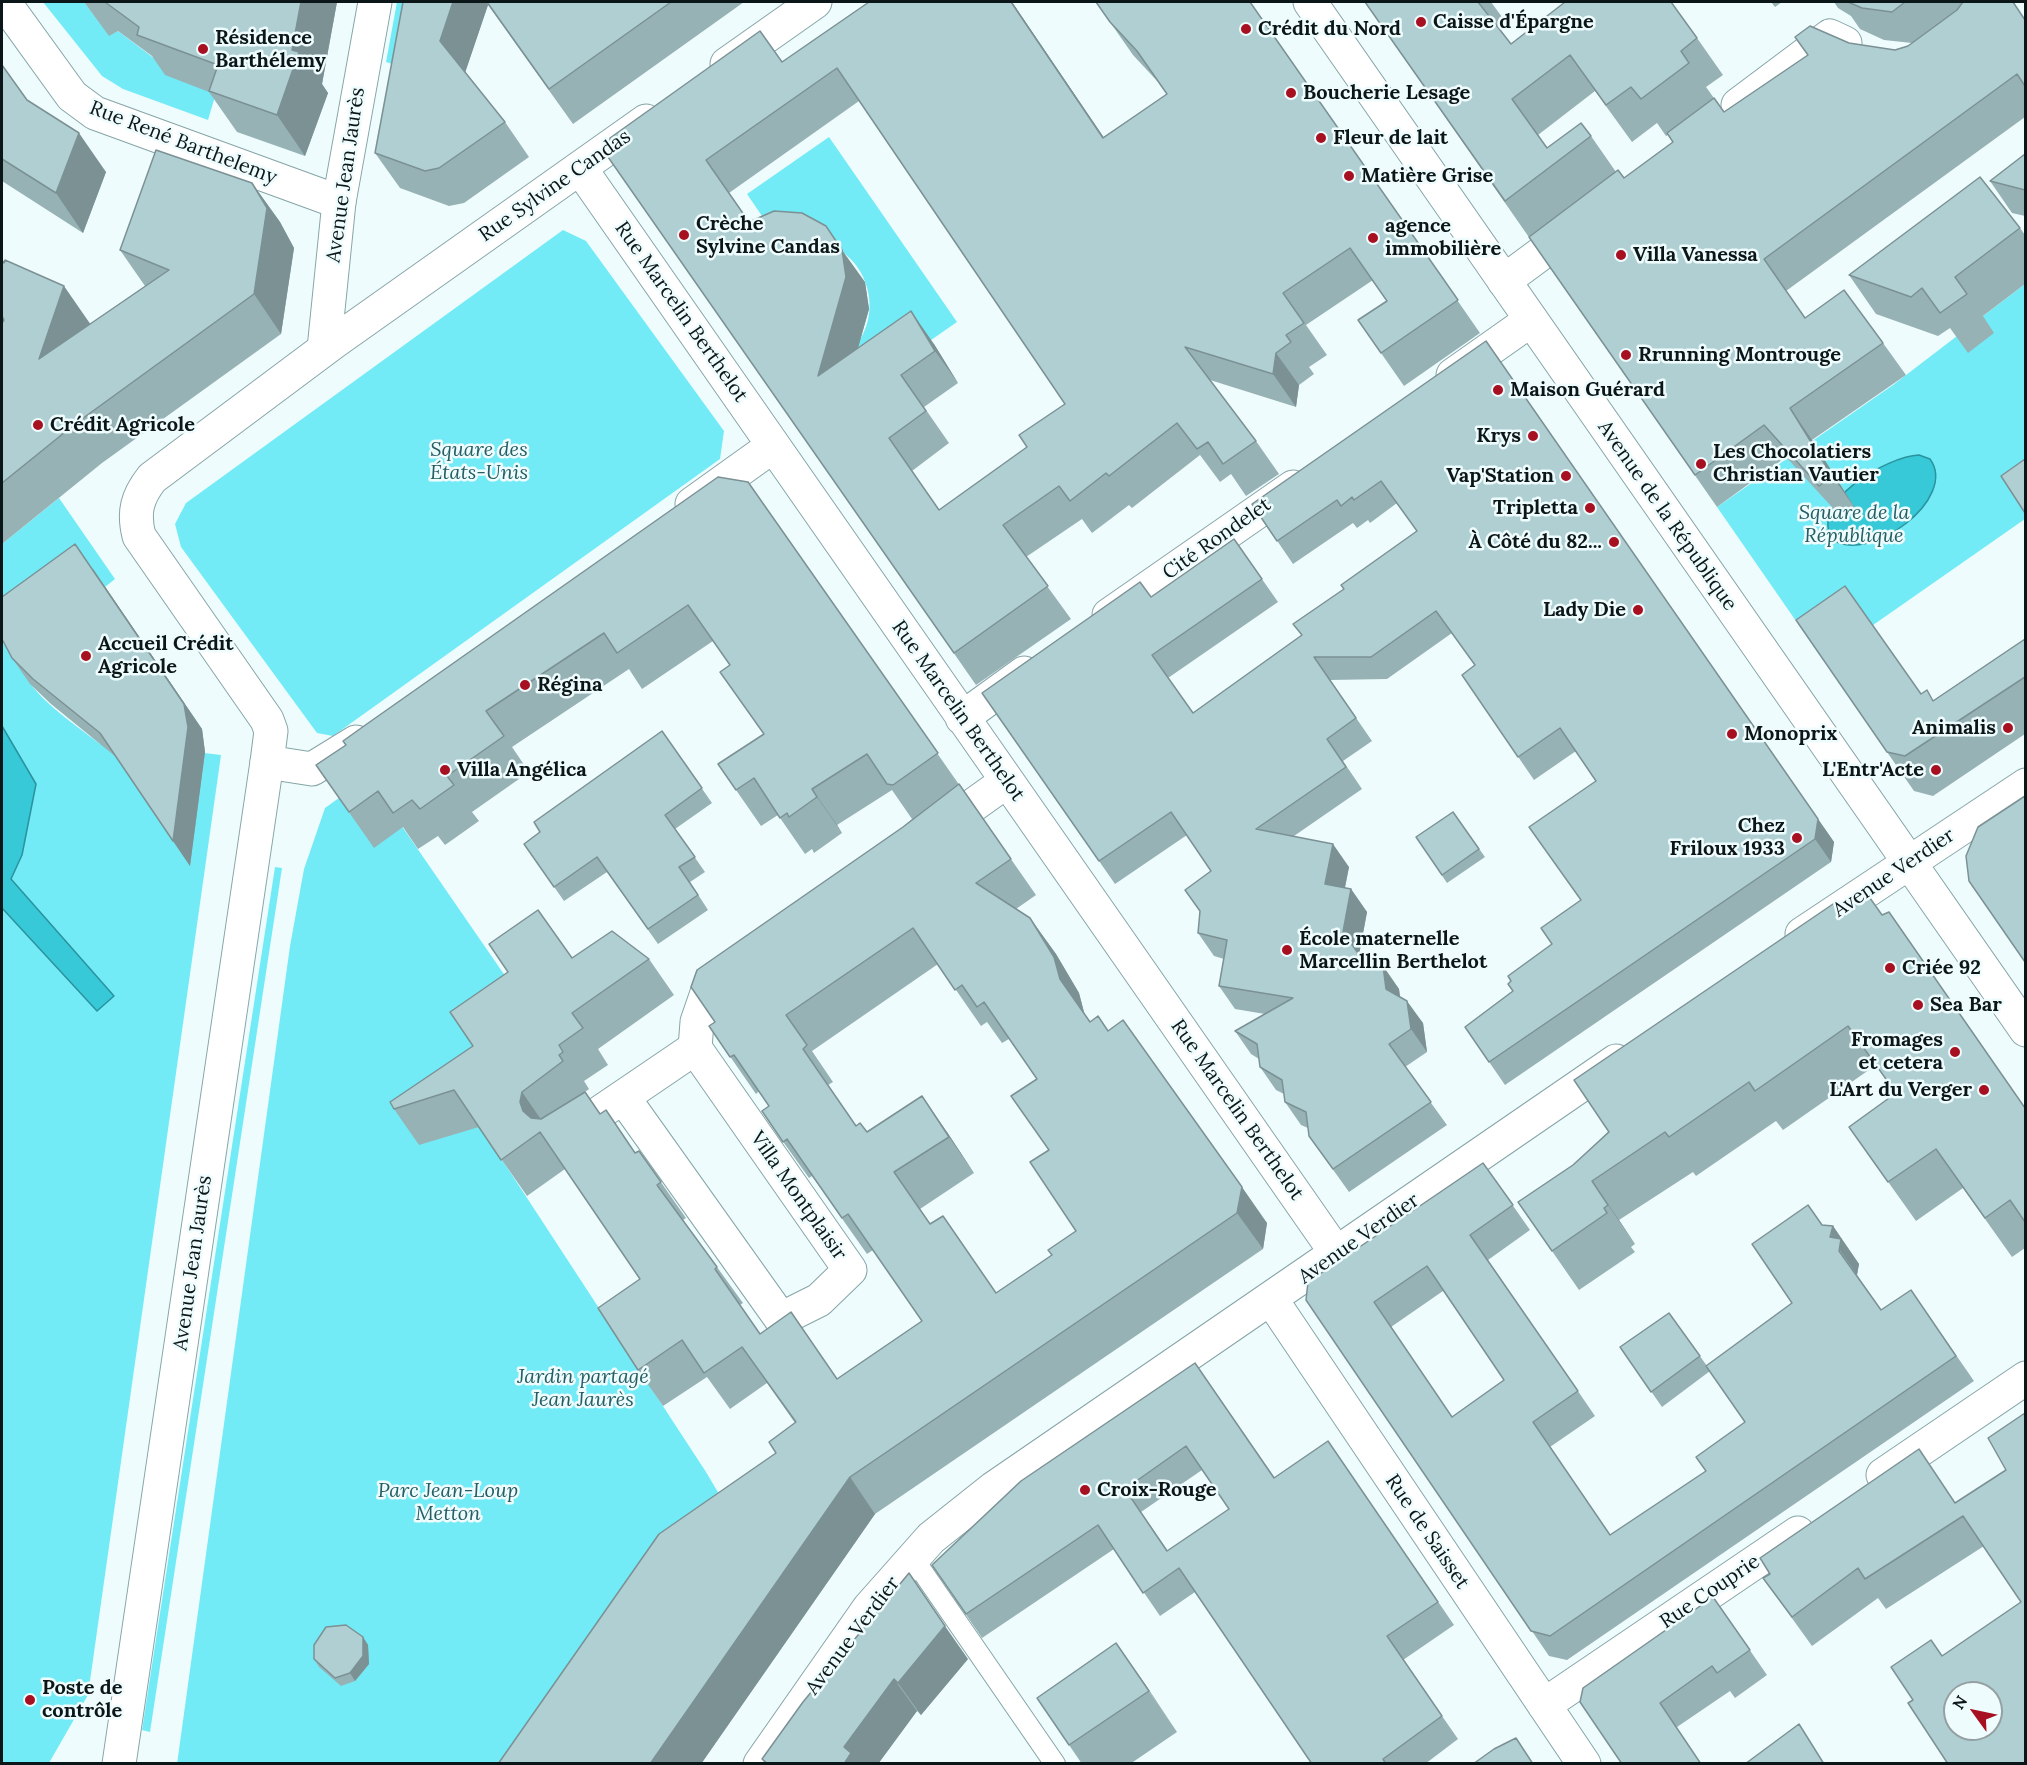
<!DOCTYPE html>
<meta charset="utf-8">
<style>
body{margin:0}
#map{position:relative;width:2027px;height:1765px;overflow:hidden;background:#effcfd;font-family:Lora,serif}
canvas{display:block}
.frame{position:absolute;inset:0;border:3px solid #0b1618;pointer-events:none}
.north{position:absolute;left:1943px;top:1681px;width:60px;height:60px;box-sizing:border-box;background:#effcfd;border:2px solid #94a0a1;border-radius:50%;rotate:303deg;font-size:16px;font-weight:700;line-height:24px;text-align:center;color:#0b1618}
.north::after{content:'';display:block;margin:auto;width:21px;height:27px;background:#a71020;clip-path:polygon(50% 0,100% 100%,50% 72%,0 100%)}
</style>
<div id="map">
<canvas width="2027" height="1765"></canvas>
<div class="frame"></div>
<div class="north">N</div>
</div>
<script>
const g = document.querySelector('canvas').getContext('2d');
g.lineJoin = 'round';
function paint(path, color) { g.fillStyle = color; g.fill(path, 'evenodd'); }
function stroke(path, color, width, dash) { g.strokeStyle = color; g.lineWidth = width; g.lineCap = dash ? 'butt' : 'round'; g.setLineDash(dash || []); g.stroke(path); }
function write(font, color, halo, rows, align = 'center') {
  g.font = font + ' Lora,serif'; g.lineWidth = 5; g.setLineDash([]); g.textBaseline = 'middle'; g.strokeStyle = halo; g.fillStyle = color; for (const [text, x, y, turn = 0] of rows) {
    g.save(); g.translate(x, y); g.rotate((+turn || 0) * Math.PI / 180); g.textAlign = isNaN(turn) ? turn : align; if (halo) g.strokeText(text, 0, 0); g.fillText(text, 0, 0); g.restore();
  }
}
paint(new Path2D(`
 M43 2H84L109 35 118 31 159 62 216 93 208 120 123 89 102 76Z
 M397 2H404L392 64 386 62Z
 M829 137 957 322 875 379 854 348C884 313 869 258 825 243 814 240 795 245 783 247L747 194Z
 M563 230 586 241 724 431 720 459 333 736 317 733 181 547 175 524 186 503Z
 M2025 284V519L1823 660 1717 507 1893 385Z
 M59 498 115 579 105 587 93 570 19 664C33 698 72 722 100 744L106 741 221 755 88 1695 49 1763 2 1764V544Z
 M368 777 530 1012 497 1152 706 1472 741 1531 549 1763 177 1764 290 946 304 869 325 808Z
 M275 867 282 868 150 1732 142 1730Z`), '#73ebf7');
const water = new Path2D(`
 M1919 455 1930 459C1959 499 1869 564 1833 540 1807 502 1888 456 1919 455Z
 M2 726 36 784 22 855 11 879 114 996 97 1011 2 908Z`);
paint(water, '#37c9d7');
stroke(water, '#2a939e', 1.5);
const lane = new Path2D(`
 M913 1558 1055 1764`);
const street = new Path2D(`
 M4 2 72 96 95 113 339 202 324 349
 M727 64 815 2
 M1738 105 1830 36 1845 43
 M580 168 1337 1254
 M1504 281 1577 227
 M1453 375 1531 320
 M692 504 773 446
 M1109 615 1293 487
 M962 718 1024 673
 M356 742 312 769 267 762 271 731 267 720 139 536C133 512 137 497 152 478L334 342 646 121
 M937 831 1007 781
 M695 1048 697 1022 707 993 733 975
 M623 1097 781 1319 819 1300 850 1270 695 1048
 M564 1137 695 1048
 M1271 1299 1584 1764
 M1883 1475 2026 1378
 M1544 1705 1798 1533`);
const secondary = new Path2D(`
 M1310 2 2026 1030
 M339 202 375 2
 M1802 934 2026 785
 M119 1764 267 762
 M760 1764 869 1608 931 1538 994 1488 1616 1061`);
stroke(lane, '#86a5a8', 22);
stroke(street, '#86a5a8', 35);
stroke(secondary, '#86a5a8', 35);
stroke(lane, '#fff', 20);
stroke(street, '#fff', 33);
stroke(secondary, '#fff', 33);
paint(new Path2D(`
 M84 2H337L322 84 328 93 305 156 237 132 209 92 165 75 152 56 118 31 109 36Z
 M403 2H744L573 124 488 5 465 72 505 122 529 157 464 203 449 206 400 188 375 153Z
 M869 2H1012L1103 137 1167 94 1159 83 1133 55 1096 2H1250L1480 333 1404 386 1358 320 1387 301 1373 280 1306 325 1327 355 1309 367 1314 374 1299 385 1296 407 1210 380 1256 441 1279 474 1246 496 1231 474 1220 482 1200 455 1132 508 1129 505 1092 533 1082 519 1026 557 1071 619 976 685 608 157 782 62ZM859 101 1065 404 1027 447 939 510 912 471 949 443 924 407 958 383 934 344 858 348 869 309 865 282 749 222 729 193Z
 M1365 2H1491L1505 21 1498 26 1511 44 1697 38 1723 75 1706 87 1724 112 1849 43 1895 50 1908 46 1912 43 1884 40 1860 29 1851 16 1838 8 1834 2H2013L2025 20V117L1786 291 1805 318 1883 343 1906 375 1812 440 1855 508 1842 518 1786 457 1717 507ZM1595 91 1632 142 1657 123 1666 136 1668 135 1673 142 1624 178 1616 172 1591 136 1547 148 1538 135Z
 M1771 2H1782L1775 7Z
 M2 65 27 100 106 172 83 233 2 181Z
 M2025 154V216L2012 213 1990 181Z
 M252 183 280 222 294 248 281 334 102 463 2 544V323L4 320V262L91 324 145 286 120 250Z
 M2020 228 2025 235V284L1983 316 1994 333 1968 353 1950 328 1938 336 1876 314 1849 275Z
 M1486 341 1834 842 1831 862 1505 1085 1465 1027 1513 991 1552 944 1581 900 1596 781 1576 751 1534 780 1462 675 1475 665 1452 633 1387 679 1330 680 1372 741 1343 761 1362 789 1294 836 1349 867 1345 888 1351 889 1367 912 1359 955 1360 956 1383 966 1399 989 1400 997 1423 1023 1427 1052 1405 1067 1447 1125 1349 1192 1309 1136 1308 1128 1301 1125 1285 1102 1284 1094 1276 1090 1260 1067 1259 1059 1251 1054 1235 1031 1265 1014 1235 1009 1219 986 1224 959 1214 956 1198 933 1211 871 1187 835 1115 884 982 693 1151 597 1234 539 1278 602 1168 678 1193 713 1301 636 1344 589 1417 531 1397 503 1370 523 1368 520 1357 528 1353 523 1293 564 1252 504Z
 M748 482 1036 895 1016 909 1030 918 1056 954 1079 993 1085 1016 1090 1022 1109 1031 1267 1223 1263 1249 875 1514 701 1764H498L776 1453 795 1423 767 1383 730 1409 707 1377 663 1406 638 1370 640 1279 565 1169 527 1196 479 1127 419 1145 394 1109 473 1046 572 957 649 959 674 995 598 1049 608 1065 584 1081 589 1089 585 1092 600 1114 636 1153 639 1151 686 1218 683 1220 743 1303 740 1305 760 1334 837 1379 922 1321 873 1250 867 1254 812 1176 809 1178 779 1136 769 1106 759 1091 756 1094 709 1026 715 1022 903 827 912 819 892 790 837 825 842 833 814 853 812 849 805 854 778 815 761 826 736 790 764 734 730 665 713 641 642 689 629 669 512 747 529 772 472 812 479 821 445 845 438 836 418 849 403 827 374 848 316 765ZM938 964 981 1026 987 1022 1002 1043 1009 1039 1037 1079 1049 1150 1076 1231 1052 1255 996 1293 930 1224 920 1209 974 1173 947 1132H867L856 1126 828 1085 833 1082 812 1051Z
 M93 569 202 729 205 752 190 866 116 757 51 704 30 684 12 658Z
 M2025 639V734L1933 796 1914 791 1887 752 1921 694 1934 700Z
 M662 731 712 803 675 829 705 872 690 882 708 910 658 944 607 872 564 901 524 844 540 832Z
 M1453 812 1485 857 1447 883 1416 837Z
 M1841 910 1882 915 2025 1108V1248L2012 1257 1963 1188 1916 1221 1849 1127 1896 1093 1876 1065 1783 1130 1776 1121 1696 1176 1693 1172 1619 1220 1635 1244 1631 1247 1635 1252 1579 1290 1518 1202 1573 1165Z
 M1483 1163 1530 1230 1488 1260 1595 1416 1550 1447 1610 1535 1706 1471 1745 1422 1710 1371 1662 1407 1620 1347 1669 1313 1707 1366 1792 1303 1822 1225 1833 1226 1850 1251 1859 1264 1857 1275 1881 1310 1911 1290 1974 1381 1567 1660 1549 1656 1306 1300ZM1443 1291 1504 1380 1452 1417 1391 1327Z
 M1195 1363 1275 1478 1328 1441 1454 1625 1403 1660 1458 1739 1425 1764H1312L1195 1592 1160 1616 1114 1549 982 1638 932 1565ZM1202 1470 1229 1509 1168 1551 1141 1512Z
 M2025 1413V1764L1913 1700 1942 1656 2021 1602 1984 1546 1886 1609 1878 1598 1812 1646 1763 1578 1956 1503 2006 1470Z
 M1713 1597 1767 1675 1735 1698 1730 1691 1677 1727 1622 1764Z
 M363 1637 368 1645 369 1664 355 1681 341 1686 319 1667 314 1659Z
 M1116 1643 1177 1732 1130 1764H1082L1037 1698Z
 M968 1659 921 1715 917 1711 878 1764H765L762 1759 803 1702Z`), '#97b2b5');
paint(new Path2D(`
 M301 2H337L322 84 328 93 305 156 277 115 292 50Z
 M453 2H486L488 5 464 76 440 41Z
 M1011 2H1012L1126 170 1103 138Z
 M79 133 106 172 83 233 56 193Z
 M252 183 280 222 294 248 281 334 254 294Z
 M842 250 865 282 869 309 841 408 818 376Z
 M64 286 91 325 39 359Z
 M911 311 934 344 958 383 935 351Z
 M1486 341 1834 842 1831 862 1815 839Z
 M1276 353 1299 385 1296 407 1273 374Z
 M1790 408 1812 440 1855 508 1832 476Z
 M93 569 202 729 205 752 190 866 173 841Z
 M812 789 837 825 842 833 817 797Z
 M1333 844 1349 867 1341 906 1325 884Z
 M1351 889 1367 912 1359 955 1343 932Z
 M1030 918 1056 954 1079 993 1085 1016 1060 979Z
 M1383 966 1399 989 1402 1012 1386 989Z
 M1407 1001 1423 1023 1427 1052 1411 1029Z
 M522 1092 547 1128 540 1132 523 1111 520 1102Z
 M922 1096 947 1132 974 1173 949 1137Z
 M1592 1181 1619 1220 1635 1244 1608 1205Z
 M1242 1187 1267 1223 1263 1249 1237 1213Z
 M1833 1226 1859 1264 1857 1275 1831 1237Z
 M850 1477 875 1514 701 1764H650Z
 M931 1606 968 1659 921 1715 898 1683Z
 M363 1637 368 1645 369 1664 355 1681 350 1673Z
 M1116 1643 1145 1684 1177 1732 1149 1691Z
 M894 1679 917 1711 878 1764H844V1747Z`), '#7b9194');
const building = new Path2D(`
 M105 2H301L292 50 299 52 277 115 209 91 218 65 137 35 139 27Z
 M403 2H453L440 41 505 122 439 168 425 171 375 153Z
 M487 2H671L549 89Z
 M869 2H1011L1103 138 1167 94 1137 51 1110 22 1096 2H1250L1458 300 1381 353 1358 320 1387 301 1350 248 1283 293 1304 323 1286 335 1291 342 1276 353 1273 374 1185 347 1256 441 1223 464 1208 442 1197 449 1177 423 1109 476 1106 473 1070 501 1059 486 1003 525 1048 586 954 653 608 157 610 138 760 31 782 62ZM837 68 1065 404 1019 435 1027 447 939 510 889 438 926 411 901 375 935 351 911 311 818 376 846 277 842 250 826 226 802 213 774 211 749 222 706 160Z
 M1365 2H1478L1511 44 1565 2H1671L1697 38 1681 51 1689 63 1641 99 1631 87 1606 105 1570 55 1512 99 1547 148 1581 123 1591 136 1505 201Z
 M1848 2H1905L1892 12 1862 8Z
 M1963 2H2013L2025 20V86L2017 74 1764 259 1805 318 1844 290 1883 343 1790 408 1832 476 1819 486 1764 425 1695 475 1529 237 1618 170 1624 178 1673 142 1667 133 1714 98 1724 112 1808 55 1795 37 1810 26 1849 43 1895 50 1908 46 1957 10Z
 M2 65 27 100 79 133 56 193 2 159Z
 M156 150 252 183 267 208 254 294 75 424 2 483V323L4 320 2 316V260L4 263 5 260 64 286 39 359 169 270 120 250Z
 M2025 154V190L1990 181Z
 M1980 177 2020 228 1955 277 1967 294 1940 313 1922 288 1911 297 1849 275Z
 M1486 341 1818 819 1815 839 1489 1062 1465 1027 1513 991 1508 984 1511 981 1508 976 1552 944 1541 928 1581 900 1529 827 1596 781 1560 728 1518 757 1462 675 1475 665 1436 611 1371 657H1314L1356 718 1327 739 1346 767 1256 829 1333 844 1325 884 1351 889 1343 932 1360 956 1383 966 1386 989 1407 1001 1411 1029 1389 1044 1431 1102 1333 1169 1309 1136 1306 1112 1285 1102 1282 1080 1260 1067 1257 1044 1235 1031 1293 998 1219 986 1227 940 1198 933 1200 911 1185 890 1211 871 1171 812 1099 861 982 693 1140 582 1151 597 1234 539 1262 579 1152 655 1193 713 1302 635 1293 624 1344 589 1341 585 1417 531 1381 481 1354 500 1352 497 1341 506 1337 500 1277 541 1252 504Z
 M2025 459V513L2001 476Z
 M718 477 748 482 938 753 893 785 887 784 867 754 812 789 817 797 789 817 787 813 780 818 754 778 736 790 718 764 764 734 720 672 730 665 688 605 617 653 604 633 486 711 504 736 447 776 454 785 420 809 412 800 393 813 378 791 349 812 316 765 346 745 343 741 364 726Z
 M75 544 184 704 188 727 173 841 100 733 33 679 12 658 2 639V597Z
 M1845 586 1921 694 1927 690 1933 701 2025 639V677L1905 756 1887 752 1796 620Z
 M662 731 702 788 665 815 695 857 679 867 698 895 648 929 597 857 554 887 524 844 540 832 534 822Z
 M959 784 1011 859 976 883 1030 918 1054 957 1060 979 1090 1022 1098 1016 1108 1031 1123 1020 1242 1187 1237 1213 850 1477 650 1764H498L659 1534 776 1453 769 1442 796 1422 742 1347 704 1373 682 1340 638 1370 598 1308 640 1279 540 1132 501 1160 454 1090 394 1109 390 1102 473 1046 450 1012 508 972 489 944 538 910 572 958 612 931 649 959 572 1013 583 1028 559 1045 563 1052 559 1055 563 1061 522 1092 520 1102 523 1111 531 1118 541 1119 585 1092 600 1114 606 1110 635 1153 639 1151 661 1182 657 1185 717 1267 715 1269 760 1334 791 1312 837 1379 922 1321 848 1214 842 1218 787 1139 783 1142 779 1136 762 1111 769 1106 734 1055 730 1057 709 1026 715 1022 691 987 697 970 903 827ZM913 928 955 990 962 985 977 1007 984 1002 1037 1079 1011 1096 1049 1150 1030 1162 1076 1231 1048 1250 1052 1255 996 1293 943 1216 930 1224 894 1172 949 1137 922 1096 867 1132 860 1123 856 1126 803 1049 807 1045 786 1015Z
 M2025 796V962L1969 881 1966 856 1978 827Z
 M1453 812 1479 849 1442 875 1416 837Z
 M1865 891 1882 915 1889 912 2025 1108V1222L2010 1200 1985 1218 1936 1149 1888 1182 1849 1127 1896 1093 1848 1026 1755 1091 1749 1082 1669 1137 1665 1132 1592 1181 1608 1205 1604 1208 1607 1213 1552 1251 1518 1202 1573 1165 1609 1132 1574 1080 1836 902 1841 911Z
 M1483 1163 1513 1205 1470 1235 1578 1391 1533 1422 1610 1535 1706 1471 1696 1457 1745 1422 1706 1366 1792 1303 1752 1244 1808 1205 1822 1225 1833 1226 1830 1237 1841 1239 1839 1251 1881 1310 1911 1290 1956 1356 1550 1636 1531 1631 1306 1300 1308 1282ZM1427 1266 1504 1380 1452 1417 1374 1302Z
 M1669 1313 1700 1356 1651 1392 1620 1347Z
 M1195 1363 1274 1478 1328 1441 1438 1602 1387 1636 1442 1716 1383 1759 1386 1764H1312L1179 1568 1143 1593 1098 1525 966 1614 932 1565 1021 1481ZM1186 1446 1229 1509 1167 1551 1125 1489Z
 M2025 1413V1764H1948L1908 1703 1913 1700 1891 1667 1931 1640 1942 1656 2021 1602 1963 1516 1865 1579 1858 1568 1792 1617 1763 1578 1770 1574 1760 1558 1919 1449 1955 1503 2006 1470 1988 1438ZM1955 1693H1991V1729H1955Z
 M909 1573 945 1626 898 1683 894 1679 844 1747 851 1753 844 1764H768L762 1759 803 1702Z
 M1713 1597 1750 1650 1717 1673 1712 1666 1660 1703 1701 1764H1622L1580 1702 1583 1688Z
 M346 1625 363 1637V1656L350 1673 335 1678 314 1659V1645L326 1627Z
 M1116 1643 1149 1691 1069 1745 1037 1698Z
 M1799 1724 1824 1764H1745Z
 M1516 1738 1533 1764H1473L1494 1749Z`);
paint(building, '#b0cfd3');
stroke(building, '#7b9194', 1.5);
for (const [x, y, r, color] of [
 [1421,22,6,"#a71020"],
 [1246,29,6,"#a71020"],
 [203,49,6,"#a71020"],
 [1291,93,6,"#a71020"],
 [1321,138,6,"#a71020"],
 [1349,176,6,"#a71020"],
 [684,235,6,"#a71020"],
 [1373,238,6,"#a71020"],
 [1621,255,6,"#a71020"],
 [1626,355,6,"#a71020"],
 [1498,390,6,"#a71020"],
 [38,425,6,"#a71020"],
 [1533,436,6,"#a71020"],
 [1701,464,6,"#a71020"],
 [1566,476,6,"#a71020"],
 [1590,508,6,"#a71020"],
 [1614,542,6,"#a71020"],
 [1638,610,6,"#a71020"],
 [86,656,6,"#a71020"],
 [525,685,6,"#a71020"],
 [2008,728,6,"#a71020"],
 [1732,734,6,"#a71020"],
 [445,770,6,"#a71020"],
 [1936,770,6,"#a71020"],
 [1797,838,6,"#a71020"],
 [1287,950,6,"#a71020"],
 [1890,968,6,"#a71020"],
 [1918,1005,6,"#a71020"],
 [1955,1052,6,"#a71020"],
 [1984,1090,6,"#a71020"],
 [1085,1490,6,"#a71020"],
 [30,1700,6,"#a71020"]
]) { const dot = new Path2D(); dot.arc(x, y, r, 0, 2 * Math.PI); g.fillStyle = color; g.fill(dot); stroke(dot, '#effcfd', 2); }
write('bold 20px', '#0b1618', '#effcfd', [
 ["Caisse d'Épargne",1433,22],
 ["Crédit du Nord",1258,29],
 ["Résidence",215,38],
 ["Barthélemy",215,61],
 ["Boucherie Lesage",1303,93],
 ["Fleur de lait",1333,138],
 ["Matière Grise",1361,176],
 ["Crèche",696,224],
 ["Sylvine Candas",696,247],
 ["agence",1385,226],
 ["immobilière",1385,249],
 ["Villa Vanessa",1633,255],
 ["Rrunning Montrouge",1638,355],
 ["Maison Guérard",1510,390],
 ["Crédit Agricole",50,425],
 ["Krys",1521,436,"right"],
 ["Les Chocolatiers",1713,452],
 ["Christian Vautier",1713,475],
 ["Vap'Station",1554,476,"right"],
 ["Tripletta",1578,508,"right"],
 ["À Côté du 82...",1602,542,"right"],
 ["Lady Die",1626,610,"right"],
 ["Accueil Crédit",98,644],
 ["Agricole",98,667],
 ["Régina",537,685],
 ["Animalis",1996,728,"right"],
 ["Monoprix",1744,734],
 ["Villa Angélica",457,770],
 ["L'Entr'Acte",1924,770,"right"],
 ["Chez",1785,826,"right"],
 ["Friloux 1933",1785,849,"right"],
 ["École maternelle",1299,939],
 ["Marcellin Berthelot",1299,962],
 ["Criée 92",1902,968],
 ["Sea Bar",1930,1005],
 ["Fromages",1943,1040,"right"],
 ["et cetera",1943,1063,"right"],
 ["L'Art du Verger",1972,1090,"right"],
 ["Croix-Rouge",1097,1490],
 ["Poste de",42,1688],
 ["contrôle",42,1711]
], 'left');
write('20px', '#0b1618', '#effcfd', [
 ["Rue René Barthelemy",183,143,21],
 ["Avenue Jean Jaurès",346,175,-82],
 ["Rue Sylvine Candas",555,186,-35],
 ["Rue Marcelin Berthelot",681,312,55],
 ["Avenue de la République",1667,516,55],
 ["Cité Rondelet",1217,539,-35],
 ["Rue Marcelin Berthelot",958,711,55],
 ["Avenue Verdier",1894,873,-34],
 ["Rue Marcelin Berthelot",1237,1110,55],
 ["Villa Montplaisir",798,1196,55],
 ["Avenue Verdier",1359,1239,-35],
 ["Avenue Jean Jaurès",193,1263,-82],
 ["Rue de Saisset",1427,1532,56],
 ["Rue Couprie",1710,1592,-34],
 ["Avenue Verdier",853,1636,-53]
]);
write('italic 20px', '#245d63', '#effcfd', [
 ["Square des",479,450],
 ["États-Unis",479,473],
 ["Square de la",1854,513],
 ["République",1854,536],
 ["Jardin partagé",583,1377],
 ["Jean Jaurès",583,1400],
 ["Parc Jean-Loup",448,1491],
 ["Metton",448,1514]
]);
</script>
